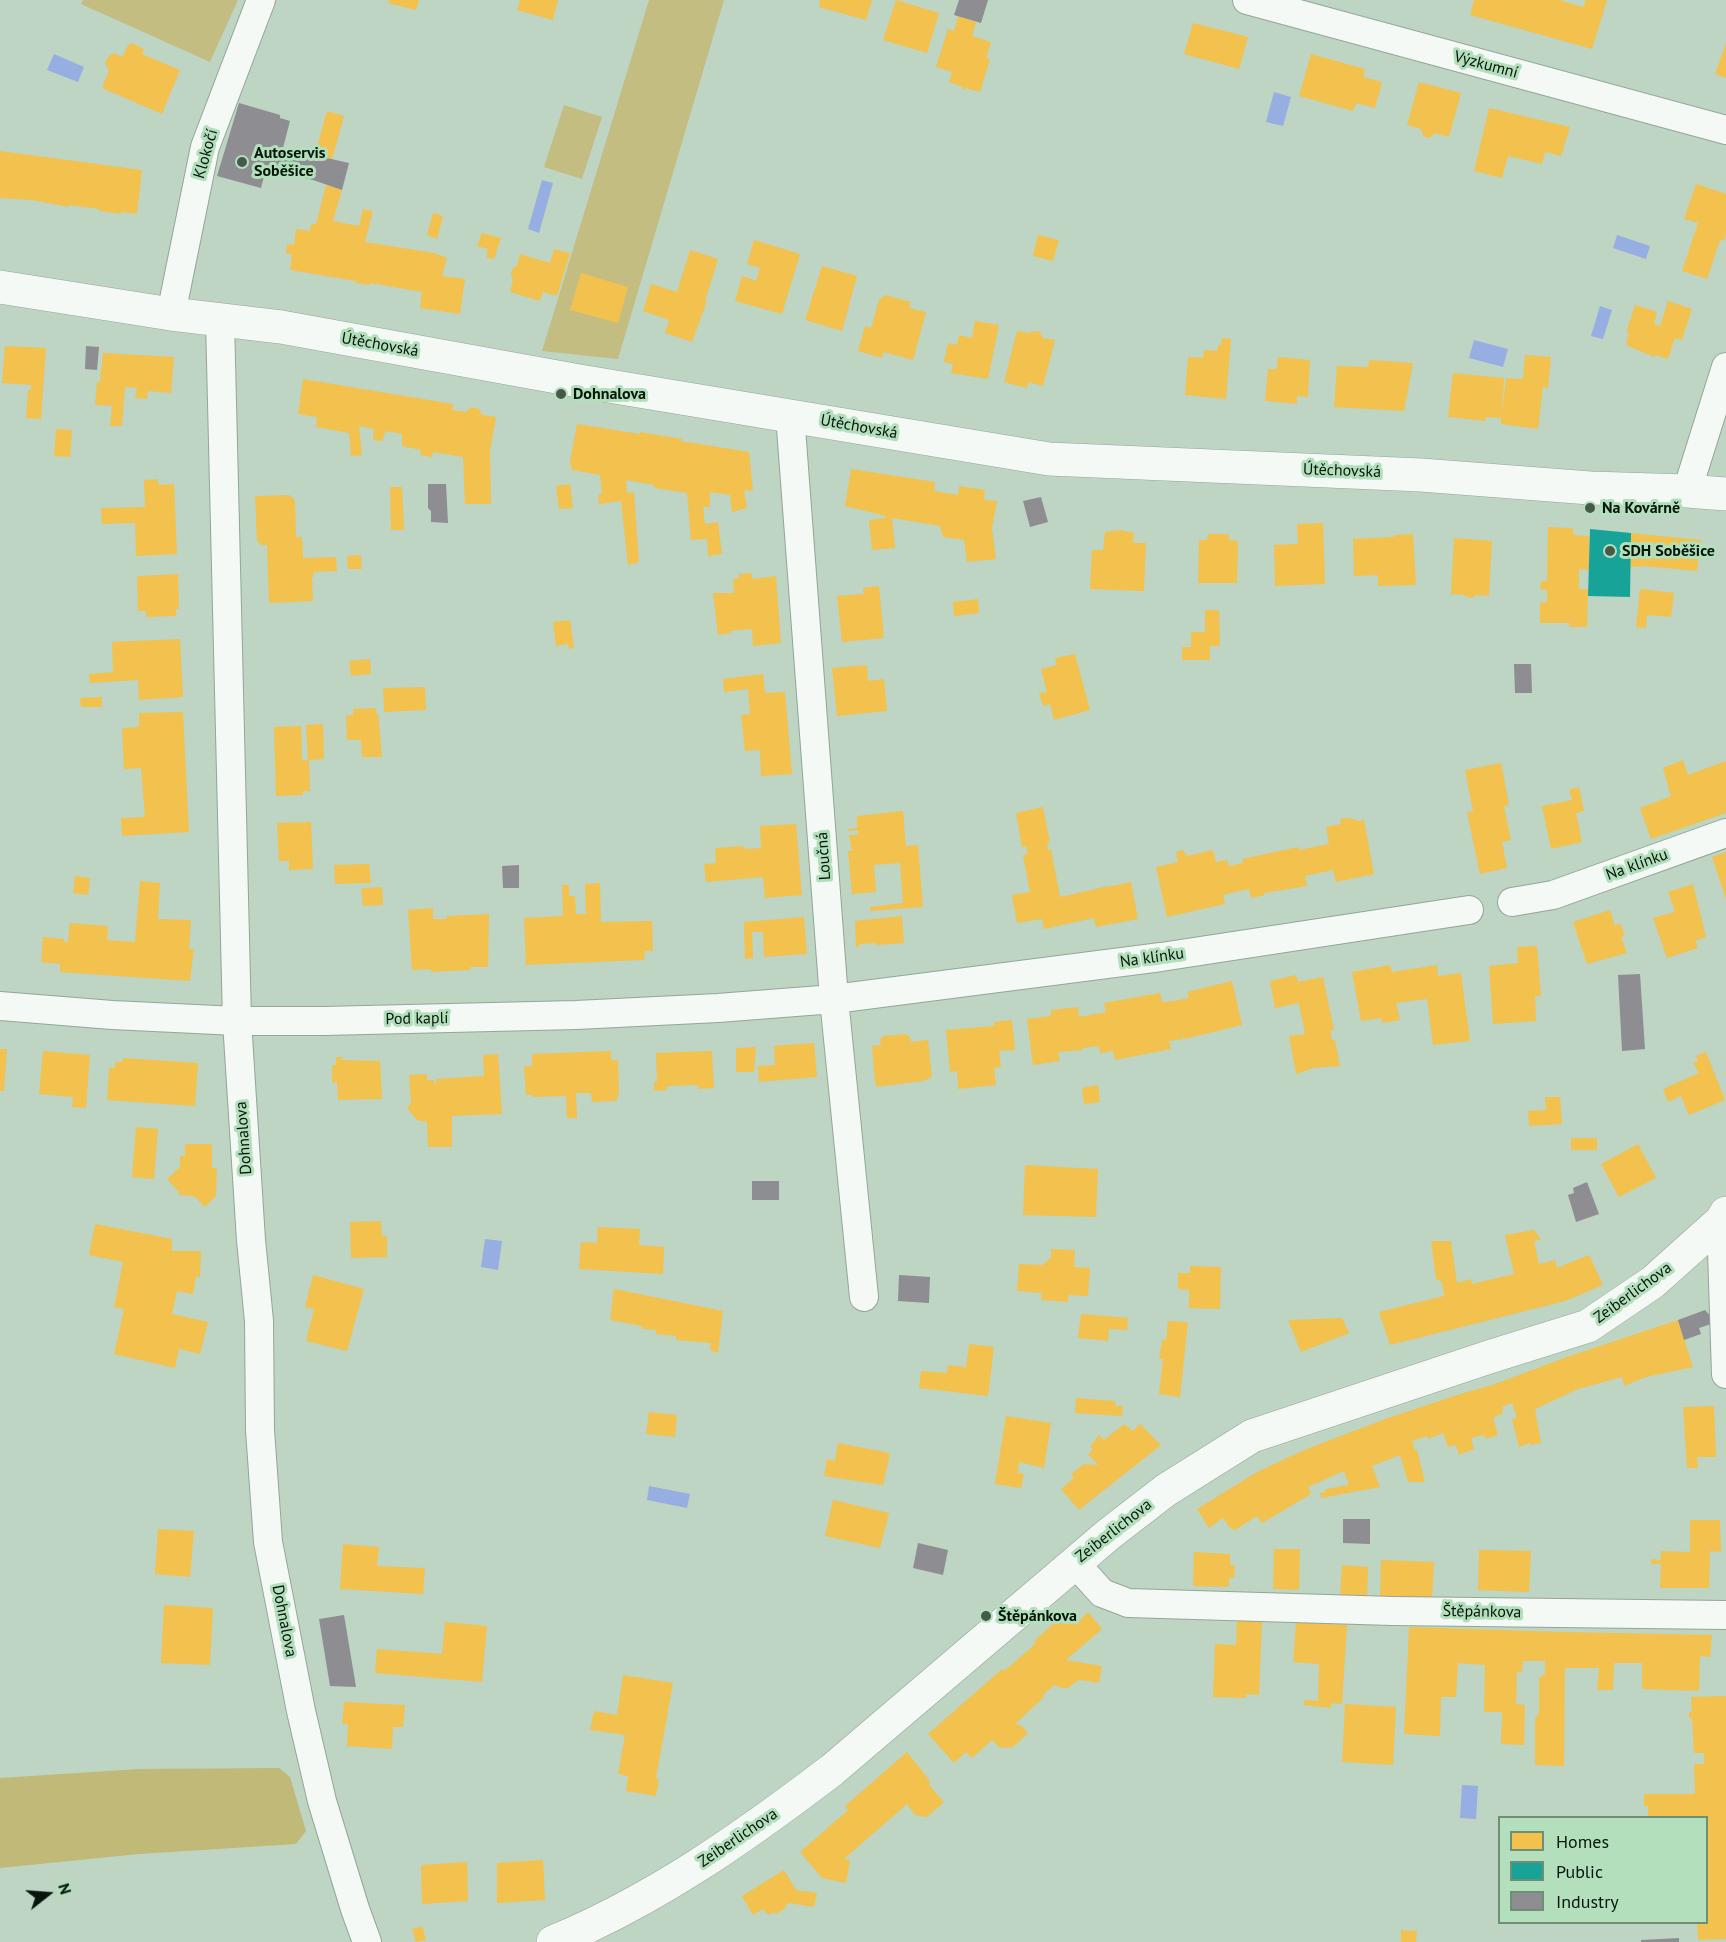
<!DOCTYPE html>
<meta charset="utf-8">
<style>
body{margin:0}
#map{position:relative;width:1726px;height:1942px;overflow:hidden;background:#bdd5c2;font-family:"PT Sans",sans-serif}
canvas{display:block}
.legend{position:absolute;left:1498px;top:1816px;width:210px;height:108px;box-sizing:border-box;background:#b3dfbc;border:2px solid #6e8f75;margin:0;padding:8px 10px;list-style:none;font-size:18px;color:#06160a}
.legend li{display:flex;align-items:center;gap:12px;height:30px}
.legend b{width:30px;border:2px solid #6e8f75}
.north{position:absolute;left:18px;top:1864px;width:60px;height:60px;-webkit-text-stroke:4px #b3dfbc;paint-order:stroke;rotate:73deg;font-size:16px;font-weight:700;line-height:24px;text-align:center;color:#06160a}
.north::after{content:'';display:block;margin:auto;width:21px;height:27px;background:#06160a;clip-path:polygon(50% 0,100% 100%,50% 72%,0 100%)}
</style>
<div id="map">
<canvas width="1726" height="1942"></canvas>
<ul class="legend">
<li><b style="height:16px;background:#f2c14e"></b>Homes</li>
<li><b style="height:16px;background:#17a398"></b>Public</li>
<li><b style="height:16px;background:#8d8d92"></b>Industry</li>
</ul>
<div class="north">N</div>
</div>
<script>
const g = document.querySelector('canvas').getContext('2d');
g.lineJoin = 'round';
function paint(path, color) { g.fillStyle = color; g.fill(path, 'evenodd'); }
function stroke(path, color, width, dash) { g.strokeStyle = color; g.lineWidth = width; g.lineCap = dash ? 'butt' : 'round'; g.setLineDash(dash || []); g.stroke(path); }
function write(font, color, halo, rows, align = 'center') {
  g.font = font + ' "PT Sans",sans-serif'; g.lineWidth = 6; g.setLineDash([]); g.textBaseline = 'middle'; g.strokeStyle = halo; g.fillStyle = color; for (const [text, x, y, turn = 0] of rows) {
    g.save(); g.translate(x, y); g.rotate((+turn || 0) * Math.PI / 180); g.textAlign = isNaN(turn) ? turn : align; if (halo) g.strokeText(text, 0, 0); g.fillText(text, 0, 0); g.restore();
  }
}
paint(new Path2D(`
 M83 0H238L210 62 81 4Z
 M649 0H724L618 359 542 351Z
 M564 105 602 117 582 179 544 167Z`), '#c3bd81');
paint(new Path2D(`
 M279 1768 290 1777 306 1831 296 1844 139 1854 0 1868V1778L139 1769Z`), '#c0b978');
paint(new Path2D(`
 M54 54 84 67 78 82 47 70Z
 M1274 92 1291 97 1283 126 1266 122Z
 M542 180 553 183 539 233 528 229Z
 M1617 235 1650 246 1646 259 1613 248Z
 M1600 306 1612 310 1603 339 1591 336Z
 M1474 340 1508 349 1503 367 1469 358Z
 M485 1239 502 1241 498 1270 481 1267Z
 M649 1486 690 1494 687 1508 647 1500Z
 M1462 1785 1478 1786 1476 1819 1460 1818Z`), '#96aee2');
paint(new Path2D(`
 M389 0H419L416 10 388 3Z
 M520 0H558L553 20 517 10Z
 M820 0H872L866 20 819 7Z
 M896 0 939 13 927 53 883 40Z
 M1474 0H1559L1583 7 1586 0H1607L1592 49 1470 15Z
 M958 16 976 22 972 36 991 42 986 58 990 59 980 92 965 88V90L962 89 963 87 949 82 952 72 936 67 948 29 954 31Z
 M1193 23 1248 37 1239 69 1184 54Z
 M132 43 144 49 142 54 180 70 162 114 102 88 109 70 105 63 109 56 114 53 122 57 128 45Z
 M1726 43V78L1715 74Z
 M1311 54 1365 69 1363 77 1382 82 1375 108 1356 103 1353 111 1299 96Z
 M1419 82 1461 93 1449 137 1435 133 1430 138 1423 136 1421 129 1407 125Z
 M1489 108 1570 127 1561 156 1545 152 1542 164 1508 156 1502 178 1474 171Z
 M327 111 344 116 332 159 315 154Z
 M0 151 142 170 137 214 122 212 121 214 99 211V209L69 205V207L32 200 0 198Z
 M1696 184 1726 194V234L1724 241 1720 240 1707 279 1682 271 1698 223 1684 219Z
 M326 185 342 190 333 221 359 226 363 209 373 211 365 242 434 253 447 258 442 276 465 279 460 314 420 308 422 292 370 283V285L356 283V281L290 270 292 254H286L287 244 294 245 296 229 310 231 311 224H316Z
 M433 213 443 216 437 239 427 235Z
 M482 233 501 238 494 259 486 257 488 249 477 246Z
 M1038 235 1059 240 1053 261 1033 256Z
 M754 240 800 254 782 314 735 301 742 276 756 281 760 268 747 264Z
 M554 249 570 253 557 296 543 292 540 301 510 292 513 280 511 275 512 269 517 266 520 254 550 263Z
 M690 250 718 259 705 301H707L692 342 665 333 669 320 643 311 651 284 677 292Z
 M822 266 857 276 842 331 805 320Z
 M581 273 628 287 618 323 570 310Z
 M885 295 911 302 909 308 926 312 913 360 883 352 882 358 858 351 865 326 871 328 879 300Z
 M1668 301 1692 309 1682 340 1675 338 1668 359 1655 355 1654 357 1628 346 1626 342 1629 333H1626L1635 305 1657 312 1654 324 1660 326Z
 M975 321 999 325 988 379 951 373 953 364 944 362 948 343 957 345 959 335 972 338Z
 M1017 331 1029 333 1034 331 1040 332 1043 338 1055 340 1043 386 1028 382 1027 388 1004 382Z
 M1222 338 1231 339 1226 399 1185 395 1188 357 1203 358 1204 350 1217 351 1218 345H1221Z
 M5 346 46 348 41 419 26 418 28 390H31V385L2 383Z
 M103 353 174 357 171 393 148 391 147 399 135 398 137 388 125 387 122 426H110L112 406 95 405 97 382H100Z
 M1525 355 1551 357 1548 388 1543 387 1538 429 1501 424V418L1486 417V421L1448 417 1453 373 1504 378 1502 415 1506 378 1523 379Z
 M1278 357 1310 360 1308 397 1297 396V404L1265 401 1268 369H1277Z
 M1369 360 1413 363 1404 411 1334 407 1337 366 1368 367Z
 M303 379 453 404 452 410 466 412 471 407 479 409 482 415 496 417 490 451 491 504H465L463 457 433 452 432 457 420 455 421 450 402 446V434L386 431 382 441 373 440 374 429 359 426 362 455 351 456 349 433 316 427 317 417 298 414Z
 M577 424 640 434V432L682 439 681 441 749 452 753 491 744 490 747 508 732 512 730 495 710 492V507H703L705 524 718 522 722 554 708 556 707 539 691 540 687 493 655 488 654 485 626 480 627 493 634 492 639 562 628 565 621 501 599 504 598 495 602 494 600 475 572 470 570 461Z
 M56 429 72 430 70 457 54 456Z
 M851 469 935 482 934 491 958 495 959 486 985 490 984 500 997 501 992 528 996 559 967 562 964 540 943 537 940 526 892 518 895 548 872 550 869 520 886 518V516L845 506Z
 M158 479V485L174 484 177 554 136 556 135 523 102 524 101 508 145 507 144 480Z
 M570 484 573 508 559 509 556 486Z
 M390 487H402L404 530H391Z
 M289 495 295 500 296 537H302L303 558 336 557 337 571 313 572 314 577H312L313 601 269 603 267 545H262L257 541 255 496Z
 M1323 523 1325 584 1275 586 1274 545 1298 544 1297 524Z
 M1548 527 1573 528V535L1589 536V570L1579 569V589H1588L1587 627H1569L1570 623H1540V603L1547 602V590L1540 589 1541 581H1547Z
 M1120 530 1134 533 1133 543H1146L1144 591 1090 589 1092 550H1103L1105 532Z
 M1631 533 1701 540 1697 571 1644 566 1630 567Z
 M1208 534H1229V540L1238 541 1237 583H1198L1199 540H1207Z
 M1413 534 1416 585 1378 586V575L1354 576 1353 539 1394 537V535Z
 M1454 538 1492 541 1489 596 1476 595 1473 598 1467 597 1464 595 1451 594Z
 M361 555 362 569H348L347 556Z
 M752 573V579L776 576 781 643 753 646 752 629 730 631 731 633 718 635 713 593H734L733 579 739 578V574Z
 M178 574 179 609H176V616L146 617V611H138L137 576Z
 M879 586 884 638 842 642 837 596 864 594 863 588Z
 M1640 589 1674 593 1671 617 1647 615 1646 628 1636 627Z
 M978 599 979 613 954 616 953 602Z
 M1205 610H1219L1220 646H1210V660H1182V647H1191V632H1205Z
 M570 620 574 648 569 649 568 644 556 646 553 622Z
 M180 639 183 697 139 700 138 680 90 683 89 674 113 672 112 642Z
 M1075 654 1090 710 1054 720 1050 704 1043 706 1039 693 1047 692 1041 669 1057 665 1055 658Z
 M370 659 371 674 351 676 349 661Z
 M867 665 868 681 884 679 887 711 837 716 832 668Z
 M763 674 765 693 785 692 792 774 761 776 760 750 745 751 741 715 750 714 748 689 724 692 723 679Z
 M425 687 426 710 384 712 383 688Z
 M102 697V707H81L80 698Z
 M376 708V714L378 713 382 757H362L361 740H347L346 716 353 715V709Z
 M183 712 189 832 122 836 121 818 145 817 141 768 124 769 122 728 139 727V713Z
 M323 724 324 759 309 760 310 791H303V795L276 796 274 727 301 726 302 760H308L306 725Z
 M1683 760 1688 775 1726 761V813L1651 839 1640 808 1671 796 1663 768Z
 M1501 763 1509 805 1504 806 1511 840 1502 842 1507 868 1480 874 1467 812 1473 811 1465 770Z
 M1579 787 1584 811 1576 813 1582 842 1551 849 1542 806 1572 800 1569 790Z
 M1043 807 1050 843H1047L1048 850 1051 849 1060 897 1104 887V886L1107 887 1131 882 1138 919 1096 927 1094 918 1044 929 1042 919 1017 923 1012 895 1030 892 1023 855 1028 854 1026 846 1022 847 1016 813Z
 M903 811 906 846 918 845 923 907 870 911V907L903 903 900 863 874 865 876 892 852 894 848 851H852L849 835H858V830L848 831V829L857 828V816Z
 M1349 818 1359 821 1364 820 1374 874 1336 882 1333 870 1305 876 1307 886 1264 893 1265 895 1251 898 1249 889 1235 892 1223 895 1225 904 1167 917 1156 867 1178 862 1176 852 1183 850 1187 856 1213 850 1216 862 1227 860 1229 866 1243 863 1242 859 1298 847 1299 850 1329 844 1326 827 1341 824 1340 819Z
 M311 822 313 869 289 870V861H279L277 823Z
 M796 824 802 895 765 898 763 877 706 882 704 864 716 863 715 848 744 846 745 849 761 848 760 826Z
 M1726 852V899L1712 857Z
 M369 864 371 883 335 884 334 865Z
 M75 876 90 878 88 895 73 893Z
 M140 881 160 883 158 919 191 920 189 949H194L190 981 60 972V964L41 962 43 937 64 939V942H68L70 923 108 926 107 940 135 942Z
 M600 883 601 922 652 921 653 951H645L644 960 526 965 524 918 563 916 562 885H569V896H575L576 914H586L585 884Z
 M1693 884 1706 937 1695 941 1698 948 1667 958 1653 918 1675 912 1668 892Z
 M382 887 383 905 363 906 361 888Z
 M433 908V919H447V916L489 914 488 967H470V970L431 972V969L412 970 408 910Z
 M1610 910 1615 926 1620 923 1625 936 1621 937 1627 953 1587 964 1573 922Z
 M902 916 904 943 876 945V943L859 944V947H856L855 921Z
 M804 917 807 954 764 957 763 932H752L753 958 745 959 744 922Z
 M1537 946 1541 996H1535L1536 1021 1493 1024 1489 966 1518 963 1517 947Z
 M1390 965 1392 972 1437 965 1438 976 1461 973 1470 1041 1433 1045 1427 999 1396 1003 1400 1020 1382 1023 1381 1018 1361 1021 1352 972Z
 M1296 975 1298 982 1323 977 1334 1030 1330 1031 1332 1040H1335L1340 1066 1313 1068 1296 1074 1289 1036 1305 1034 1299 1003 1275 1008 1270 981Z
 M1232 981 1242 1025 1184 1039 1182 1032 1183 1039 1169 1041 1171 1049 1115 1060 1113 1051 1100 1053 1099 1046 1082 1048 1083 1050 1058 1052 1060 1061 1033 1065 1027 1019 1051 1016V1010L1078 1007 1079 1017 1106 1012 1104 1003 1160 993 1162 1002 1174 1001 1189 998 1187 992Z
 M1012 1020 1015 1050 999 1051 1001 1067 994 1068 996 1085 958 1089 957 1071 950 1072 946 1030 994 1026V1022Z
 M905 1034 910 1037 911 1042 928 1040 932 1077 923 1081 877 1087 875 1082 872 1046 881 1045 880 1040 883 1036Z
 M814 1043 817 1077 759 1082 758 1066 775 1065 774 1046Z
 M756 1047 754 1072H736V1048Z
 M0 1049H7L4 1091H0Z
 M43 1051 90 1055 86 1108 72 1107 73 1097 39 1094Z
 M611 1051V1060H618L619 1095H617V1101L592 1102 591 1093H576L577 1118H567L566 1096 533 1097V1095H526L524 1066H532V1054Z
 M712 1051 714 1088 698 1089V1085L667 1086V1090L654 1091V1082H657L656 1053Z
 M1706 1052 1725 1100 1689 1115 1681 1096 1668 1102 1663 1089 1699 1073 1693 1063 1698 1061 1696 1056Z
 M498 1054 502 1114 452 1116V1147H428L427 1122 417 1120 407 1108 411 1103 409 1075 427 1074V1080H434L435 1084H437L436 1079 484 1076 483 1055Z
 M336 1057H342V1060L380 1061 382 1099 338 1100 337 1082 332 1083V1065H336Z
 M123 1058 198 1063 195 1106 107 1100 109 1068H115V1062H122Z
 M1098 1085 1100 1102 1084 1104 1082 1088Z
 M1545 1097H1560L1562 1124 1529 1126 1528 1111 1546 1110Z
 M136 1127 158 1129 154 1179 132 1177Z
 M1571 1138H1597V1150H1571Z
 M185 1144H212V1168H217L216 1196 205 1207 194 1196 179 1195V1192L167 1179 180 1167V1156H185Z
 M1638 1144 1656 1178 1619 1197 1601 1164Z
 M1025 1165 1098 1169 1096 1217 1023 1215Z
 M381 1221 382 1236H387V1257L351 1258 350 1222Z
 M95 1224 172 1239V1251H201L200 1277 196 1276 193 1294 177 1291 172 1314 208 1322 200 1354 179 1349 175 1368 114 1354 124 1309 114 1307 123 1262 89 1255Z
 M598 1227 640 1229 639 1245 664 1247 663 1274 579 1269 581 1242 597 1243Z
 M1534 1230 1541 1239 1534 1241 1539 1264 1555 1260 1557 1268 1589 1255 1603 1285 1565 1301 1390 1345 1379 1312 1444 1296 1442 1282 1436 1279 1431 1241H1451L1457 1283 1471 1279 1472 1284 1514 1274 1505 1235Z
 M1051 1249 1075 1250 1074 1267 1090 1268 1088 1296 1068 1295V1302L1041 1300 1042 1293 1017 1291 1019 1264 1042 1265 1051 1258Z
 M1190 1266 1221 1267 1220 1309 1189 1308V1290L1178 1289V1273H1190Z
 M313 1275 364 1289 347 1351 306 1341 314 1309 305 1307Z
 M614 1289 723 1311 718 1353 710 1350 711 1343 676 1340V1336L656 1334V1330L642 1329V1326L610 1320Z
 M1081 1314 1128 1318 1127 1330 1109 1329 1108 1341 1078 1338Z
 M1342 1318 1349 1333 1301 1352 1288 1320Z
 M1678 1320 1693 1367 1646 1377 1624 1386 1622 1377 1578 1389 1535 1409 1541 1443 1531 1445 1530 1443 1519 1447 1512 1419 1517 1418 1512 1403 1502 1407 1503 1413 1493 1418 1498 1435 1486 1439 1484 1435 1471 1438 1474 1449 1459 1455 1456 1445 1448 1447 1443 1433 1428 1439 1427 1436 1412 1441 1415 1450H1417L1425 1482H1408L1400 1455 1372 1466 1380 1487 1321 1498 1320 1493 1326 1492 1325 1489 1349 1485 1344 1471 1308 1487 1311 1494 1262 1523 1257 1516 1235 1530 1230 1528 1223 1518 1209 1528 1197 1509 1257 1472 1304 1450 1388 1418 1457 1395 1495 1384 1567 1357Z
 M1168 1321 1188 1322 1180 1397 1159 1394 1163 1359H1159L1162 1340H1166Z
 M969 1344 994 1347 988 1396 919 1388 921 1371 947 1373 948 1365 966 1367Z
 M1076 1398 1115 1401 1116 1406H1123L1122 1416 1075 1413Z
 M1714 1406 1716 1457H1697L1698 1468H1687L1683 1407Z
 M649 1412 677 1415 675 1437 646 1434Z
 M1006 1416 1051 1423 1044 1468 1019 1462 1018 1473 1024 1474 1021 1488 995 1484Z
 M1124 1424 1133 1431 1140 1424 1161 1445 1079 1510 1061 1489 1074 1478 1071 1474 1084 1464 1099 1465 1088 1455 1093 1449 1090 1447 1099 1435 1104 1440Z
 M838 1443 890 1453 883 1485 824 1476 827 1459 835 1461Z
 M833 1500 889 1513 880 1548 825 1536Z
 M1690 1520H1720L1721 1552 1710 1551 1709 1588H1660L1661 1564H1651V1559L1661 1560V1551L1690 1552Z
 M158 1529 194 1531 190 1577 155 1574Z
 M343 1544 379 1547 377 1566 425 1568 423 1594 340 1589Z
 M1274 1549H1300L1299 1590 1273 1589Z
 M1479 1550 1531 1551 1529 1592 1478 1590Z
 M1194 1552 1230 1554V1565H1235L1234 1578H1229V1587L1193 1586Z
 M1381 1560 1434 1562 1432 1599 1380 1598Z
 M1342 1565 1368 1567 1367 1597 1340 1596Z
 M164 1605 213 1608 210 1665 161 1663Z
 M1068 1611 1078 1622 1088 1612 1102 1629 1066 1660 1102 1666 1099 1683 1082 1680 1077 1681 1068 1688H1062L1054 1685 1043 1695 1044 1697 1015 1724 1022 1726 1028 1733 1013 1747 1000 1748 992 1740 972 1758 966 1752 954 1763 928 1734 1002 1669 1004 1671 1017 1660 1035 1644V1640Z
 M1237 1620 1262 1621 1259 1695 1246 1694V1698L1213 1697 1215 1644 1236 1645Z
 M445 1622 487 1626 482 1682 375 1673 377 1649 442 1654Z
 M1296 1622 1347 1625 1342 1704 1331 1703V1708L1304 1705V1700L1318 1701 1319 1664 1293 1662Z
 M1409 1627 1564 1632 1712 1635 1710 1657 1700 1656 1699 1691 1642 1689V1663H1614L1613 1690H1597L1599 1668H1565L1564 1766 1535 1765V1719L1539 1713V1678L1545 1674V1661H1523L1522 1672H1517L1516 1704 1525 1705 1524 1745 1501 1744 1502 1712H1484L1485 1665 1458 1663 1456 1697H1441L1440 1736 1404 1734Z
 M623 1675 673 1683 656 1778 659 1779 656 1796 626 1791 628 1776 618 1774 625 1735 590 1730 594 1711 617 1715Z
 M1726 1696V1939L1698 1940 1697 1923H1707V1818H1648V1806H1644V1794H1695L1694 1764H1704V1753H1694L1692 1719 1689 1718V1712H1692L1691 1697Z
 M344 1702 405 1705 403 1727H393L392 1749 347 1746 348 1724H342Z
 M1345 1704 1396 1707 1393 1765 1342 1762Z
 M907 1752 930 1781 929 1785 944 1802 927 1817 915 1815 907 1804 844 1859 850 1860 846 1883 822 1878 800 1852 848 1810 845 1806Z
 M543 1860 545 1900 497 1903V1863Z
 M467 1862 468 1901 422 1904 421 1865Z
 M784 1870 796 1890 817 1893 814 1907 789 1903 785 1906 786 1908 776 1914 774 1912 768 1915 763 1909 753 1915 742 1896Z
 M422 1926 426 1940 416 1942 412 1929Z
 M1401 1930 1417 1931 1416 1942H1401Z`), '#f2c14e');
paint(new Path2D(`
 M1590 529 1631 533 1630 597 1588 596Z`), '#17a398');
paint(new Path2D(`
 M959 0H988L981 23 954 15Z
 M239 103 280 115V118L290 121 283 148 349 163 342 190 313 180 266 169 261 188 217 176Z
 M86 346 99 347 97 370 85 369Z
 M428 484H446L448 523 431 522V511L428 508Z
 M1041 497 1048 522 1030 527 1023 501Z
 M1514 664H1531L1532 693H1515Z
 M519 865V888H503L502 866Z
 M1640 974 1645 1049 1622 1051 1618 975Z
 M752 1181H779V1200H752Z
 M1587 1182 1599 1214 1576 1222 1568 1195 1574 1193 1573 1188Z
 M899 1275 930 1277 929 1303 898 1301Z
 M1705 1310 1713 1319 1714 1323 1699 1328 1701 1334 1684 1340 1678 1320Z
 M1343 1519H1370V1544L1343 1543Z
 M918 1543 948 1550 943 1575 913 1568Z
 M344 1615 356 1687 330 1686 319 1619Z
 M1679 1938V1942H1641V1940Z`), '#8d8d92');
const minor = new Path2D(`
 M1247 0 1726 130
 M171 314 205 147 261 0
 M220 320 237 1021 251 1240 259 1321 260 1430 268 1542 301 1711 322 1801 355 1909 367 1942
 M790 415 834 999 864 1297
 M1687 491 1726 367
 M1512 902 1553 895 1726 833
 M0 1006 112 1015 237 1021H324L576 1015 718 1008 834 999 1161 957 1469 910
 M1721 1221 1726 1374
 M1074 1562 1102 1593 1128 1603 1393 1611 1726 1615`);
const tertiary = new Path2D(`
 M0 287 171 314 281 327 579 381 1049 459 1421 475 1590 488 1687 491 1726 494
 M553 1942C655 1900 744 1837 832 1770L1109 1534 1166 1490 1252 1436 1489 1357 1588 1326 1653 1282 1721 1221 1726 1213`);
stroke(minor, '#93a697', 30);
stroke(tertiary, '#93a697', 34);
stroke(minor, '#f5f9f6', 28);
stroke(tertiary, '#f5f9f6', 33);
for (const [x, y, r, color] of [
 [242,162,6,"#46594a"],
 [561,394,6,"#46594a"],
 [1590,508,6,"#46594a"],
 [1610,551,6,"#46594a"],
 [986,1616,6,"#46594a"]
]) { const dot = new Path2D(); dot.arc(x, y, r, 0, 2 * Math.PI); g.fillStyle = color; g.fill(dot); stroke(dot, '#b3dfbc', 2); }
write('16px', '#06160a', '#b3dfbc', [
 ["Výzkumní",1486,65,15],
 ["Klokočí",206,154,-74],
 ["Útěchovská",380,345,10],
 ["Útěchovská",859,427,10],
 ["Útěchovská",1342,471,2],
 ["Loučná",824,856,-94],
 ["Na klínku",1637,865,-20],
 ["Na klínku",1152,958,-8],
 ["Pod kaplí",417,1019,-1],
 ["Dohnalova",244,1138,-94],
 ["Zeiberlichova",1633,1293,-36],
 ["Zeiberlichova",1114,1531,-38],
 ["Štěpánkova",1482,1612,1],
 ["Dohnalova",284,1621,79],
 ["Zeiberlichova",738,1838,-34]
]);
write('bold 16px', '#06160a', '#b3dfbc', [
 ["Autoservis",254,153],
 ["Soběšice",254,171],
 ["Dohnalova",573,394],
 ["Na Kovárně",1602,508],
 ["SDH Soběšice",1622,551],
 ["Štěpánkova",998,1616]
], 'left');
</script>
